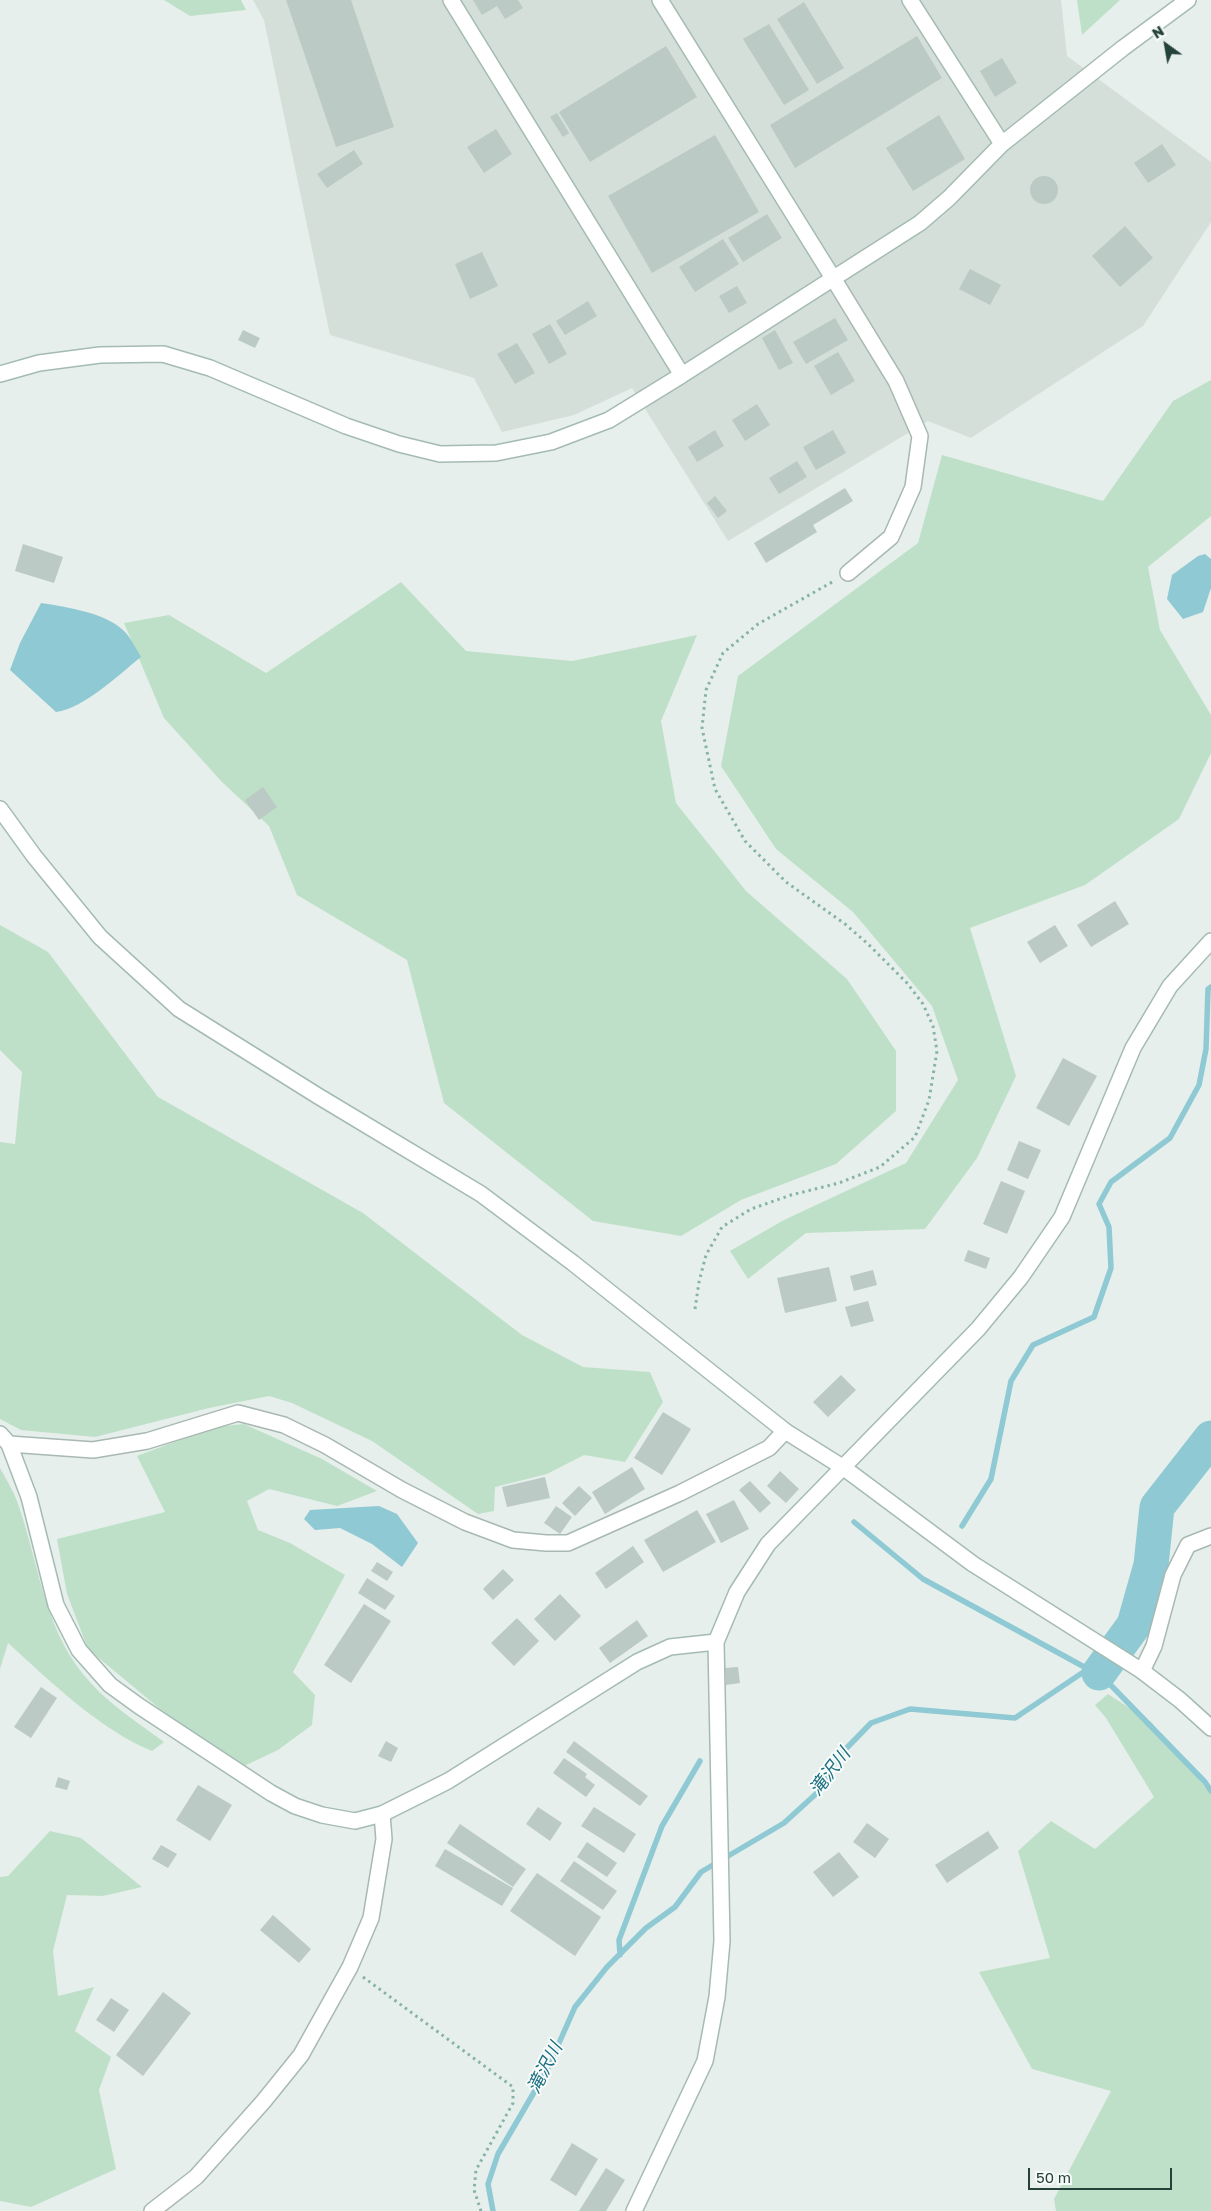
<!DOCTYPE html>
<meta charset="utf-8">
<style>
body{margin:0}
#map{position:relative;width:1211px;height:2211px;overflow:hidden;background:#e6efeb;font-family:"Golos Text",sans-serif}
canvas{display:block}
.north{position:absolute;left:1141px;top:20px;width:50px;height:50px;-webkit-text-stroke:4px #f7fbf9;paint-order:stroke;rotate:328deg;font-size:14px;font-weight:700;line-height:20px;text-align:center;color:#24423a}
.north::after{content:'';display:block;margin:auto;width:18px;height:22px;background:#24423a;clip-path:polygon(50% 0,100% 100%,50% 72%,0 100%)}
.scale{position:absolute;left:1028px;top:2168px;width:144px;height:22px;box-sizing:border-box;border:2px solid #24423a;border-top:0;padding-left:6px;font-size:15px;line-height:18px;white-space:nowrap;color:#24423a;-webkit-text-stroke:4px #f7fbf9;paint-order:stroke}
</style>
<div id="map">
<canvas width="1211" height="2211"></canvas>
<div class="north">N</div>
<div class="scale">50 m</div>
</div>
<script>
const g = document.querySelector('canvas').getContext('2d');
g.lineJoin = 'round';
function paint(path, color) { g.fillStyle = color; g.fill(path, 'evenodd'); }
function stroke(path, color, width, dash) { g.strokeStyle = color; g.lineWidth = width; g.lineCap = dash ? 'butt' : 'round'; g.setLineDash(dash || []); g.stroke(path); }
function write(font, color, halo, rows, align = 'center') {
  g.font = font + ' "Golos Text","Noto Sans JP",sans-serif'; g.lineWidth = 4; g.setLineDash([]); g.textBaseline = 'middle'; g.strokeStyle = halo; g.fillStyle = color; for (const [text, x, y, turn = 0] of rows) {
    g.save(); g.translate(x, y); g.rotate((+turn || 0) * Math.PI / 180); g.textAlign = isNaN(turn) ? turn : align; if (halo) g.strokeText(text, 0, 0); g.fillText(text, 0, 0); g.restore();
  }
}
paint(new Path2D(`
 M253 0H1061L1067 56 1211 162V222L1143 326 971 438 928 421 728 541 632 388 574 415 502 432 474 378 330 335 264 20Z`), '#d4dfda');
paint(new Path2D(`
 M164 0H241L246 10 190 16Z
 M1077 0H1120L1082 35Z
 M1211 380V516L1148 567 1160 630 1211 715V753L1179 819 1085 885 970 928 1016 1076 977 1158 925 1229 806 1233 748 1279 730 1251 784 1220 906 1163 958 1080 932 1006 853 912 776 849 721 766 738 676 918 543 942 455 1103 501 1173 401Z
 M401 582 466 651 572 661 697 635 661 721 676 803 746 891 847 979 896 1051V1111L836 1164 741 1200 681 1236 593 1221 444 1103 407 960 297 895 269 826 222 782 164 718 124 623 169 615 266 673Z
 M0 925 48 952 158 1097 363 1213 522 1335 583 1367 650 1372 663 1402 625 1462 584 1455 547 1474 495 1487 494 1511 478 1514 372 1441 292 1403 269 1396 209 1408 95 1437 21 1430 0 1419V1142L15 1144 22 1072 0 1050Z
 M244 1424 322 1459 377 1491 337 1506 269 1489 247 1501 258 1530 290 1543 345 1575 293 1672 315 1695 312 1725 278 1750 242 1767 160 1709 88 1649 67 1594 57 1539 165 1512 137 1456 214 1427Z
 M0 1468C6 1479 13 1490 17 1501 38 1559 43 1625 83 1674 105 1702 136 1721 164 1742L152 1751C100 1730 50 1681 8 1643L0 1669Z
 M1108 1694 1151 1722 1211 1794V2211H1056L1054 2199 1111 2091 1032 2069 979 1972 1050 1958 1018 1851 1051 1821 1095 1849 1154 1797 1106 1718 1095 1705Z
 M50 1831 81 1838 142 1887 103 1896 67 1895 53 1951 58 1996 94 1987 75 2031 111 2057 99 2090 116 2169 31 2207 0 2201V1877L8 1876Z`), '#bfe0c8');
paint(new Path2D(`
 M1205 554 1211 559V588L1203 612 1183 619 1167 599 1172 575 1198 556Z
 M41 603C66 607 109 613 126 633 132 640 136 649 141 657 118 675 85 708 56 712L10 670 20 643Z
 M379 1506 397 1514 418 1543 402 1567 372 1544 340 1528 315 1530 304 1519 310 1510Z`), '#8ec9d4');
stroke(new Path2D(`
 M854 1522 923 1579 1088 1669
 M962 1526 991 1479 1011 1381 1033 1345 1094 1317 1111 1268 1109 1227 1099 1204 1111 1182 1170 1138 1199 1085 1206 1049 1208 989 1211 987
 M620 1955 619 1940 662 1826 700 1761
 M493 2211 488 2184 498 2154 547 2070 575 2007 607 1967 646 1928 675 1907 701 1872 784 1823 818 1792 837 1758 871 1723 910 1709 1015 1718 1088 1669 1099 1673 1205 1782 1211 1791`), '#8ec9d4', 5.5);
stroke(new Path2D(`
 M1099 1673 1134 1625 1151 1565 1157 1507 1211 1438`), '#8ec9d4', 35);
paint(new Path2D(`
 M286 0H351L394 127 336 147Z
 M473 0H518L523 8 505 19 497 6 482 15Z
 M804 2 844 68 817 84 777 19Z
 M769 24 809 90 784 105 743 39Z
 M917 36 942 78 795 168 770 125Z
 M666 46 697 97 590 162 559 112Z
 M1002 58 1017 83 995 97 980 71Z
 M557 113 569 133 563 137 550 117Z
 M939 115 965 159 913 191 886 148Z
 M496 129 512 154 484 173 467 147Z
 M715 135 759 212 652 273 608 196Z
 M1162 144 1176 165 1148 183 1134 163Z
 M354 150 363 164 327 188 317 174Z
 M1030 190a14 14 0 1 1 28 0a14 14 0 1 1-28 0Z
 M767 214 782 238 743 262 728 238Z
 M1125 226 1153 258 1120 287 1092 256Z
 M723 239 739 264 695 292 679 267Z
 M482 252 498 286 470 299 455 264Z
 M970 269 1001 285 990 305 959 289Z
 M737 286 747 303 729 313 719 296Z
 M588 301 597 316 565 335 556 321Z
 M835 318 848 340 806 364 793 342Z
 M550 324 567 354 549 364 532 334Z
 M243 330 260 338 255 348 238 340Z
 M775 330 793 363 779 370 762 338Z
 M517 343 535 373 515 384 497 354Z
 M838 352 855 381 831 395 814 366Z
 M757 404 770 425 745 441 732 420Z
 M715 430 724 446 697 462 688 447Z
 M833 430 846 453 816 470 803 447Z
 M797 461 807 477 779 494 769 478Z
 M845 488 853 501 813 525 817 532 766 563 754 543Z
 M715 496 727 511 718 518 707 503Z
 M23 544 63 557 54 583 15 571Z
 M263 787 277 807 259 820 245 800Z
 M1115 901 1129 924 1091 947 1077 925Z
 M1055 925 1068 946 1040 963 1027 942Z
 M1063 1058 1097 1076 1069 1126 1036 1108Z
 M1019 1141 1041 1150 1028 1179 1007 1170Z
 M1001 1181 1025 1191 1007 1234 983 1224Z
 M968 1250 990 1258 986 1269 964 1261Z
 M829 1267 837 1301 785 1313 777 1278Z
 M873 1270 877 1285 854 1291 850 1276Z
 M868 1301 874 1321 851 1327 845 1307Z
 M841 1375 856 1390 828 1417 813 1402Z
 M663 1412 691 1429 662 1475 634 1458Z
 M632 1467 645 1489 605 1514 592 1492Z
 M780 1471 799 1489 786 1503 767 1486Z
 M545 1477 550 1498 507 1507 502 1487Z
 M750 1481 771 1503 760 1513 739 1490Z
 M579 1486 592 1498 575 1516 562 1503Z
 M734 1500 749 1529 721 1543 706 1514Z
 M556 1506 572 1517 560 1534 544 1523Z
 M697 1510 716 1542 663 1572 644 1540Z
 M633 1546 644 1562 606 1589 595 1573Z
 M377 1562 393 1572 387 1581 371 1571Z
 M503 1569 514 1580 493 1600 483 1589Z
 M367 1578 395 1596 385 1610 358 1593Z
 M560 1594 581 1616 555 1641 534 1619Z
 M364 1604 391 1621 351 1683 324 1665Z
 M517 1618 539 1641 514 1666 491 1643Z
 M637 1620 648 1636 610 1663 599 1648Z
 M738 1667 740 1683 726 1685 725 1668Z
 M41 1687 57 1698 31 1738 14 1727Z
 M386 1741 398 1748 391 1762 378 1756Z
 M574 1741 648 1796 640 1806 566 1752Z
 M564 1758 587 1774 585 1777 595 1785 586 1797 553 1773Z
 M58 1777 70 1781 67 1790 55 1787Z
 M198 1785 232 1805 210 1841 176 1820Z
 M538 1807 562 1823 550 1841 526 1824Z
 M594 1807 636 1834 624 1853 581 1826Z
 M867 1823 889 1839 875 1858 853 1842Z
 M460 1824 526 1869 513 1887 447 1843Z
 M988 1831 999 1848 947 1883 935 1865Z
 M587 1842 617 1863 607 1877 577 1857Z
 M161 1845 177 1854 168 1868 152 1859Z
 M445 1849 513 1888 502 1906 435 1866Z
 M839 1852 859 1877 833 1897 813 1872Z
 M574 1861 617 1891 603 1910 560 1881Z
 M537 1873 601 1917 575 1956 510 1911Z
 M273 1915 311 1949 299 1963 260 1930Z
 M163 1992 191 2013 143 2076 116 2055Z
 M111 1998 129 2010 114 2032 96 2020Z
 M572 2143 598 2159 576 2196 550 2180Z
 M606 2168 625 2180 606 2211H579Z`), '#bbcac4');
const street = new Path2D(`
 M833 278 896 381 920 436 913 487 891 537 848 573
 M9 1444 93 1450 147 1441 238 1413 284 1425 325 1445 402 1490 465 1522 513 1540 546 1543H568L680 1493 769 1448 785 1431
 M1142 1671 1154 1646 1173 1575 1188 1545 1211 1536
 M152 2211 196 2177 263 2102 301 2055 350 1967 371 1918 384 1839 382 1814`);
const secondary = new Path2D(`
 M451 0 682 375 920 223 949 198 1002 144 910 0
 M660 0 833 278
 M1002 144 1123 48 1188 0
 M0 374 39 363 100 355 163 354 210 368 346 426 399 444 440 454 496 453 551 442 609 420 682 375
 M0 809 34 856 100 937 179 1009 318 1096 481 1194 573 1263 785 1431 844 1468 973 1564 1142 1671 1180 1700 1211 1728
 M0 1434 9 1444 29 1497 56 1605 79 1650 110 1685 139 1706 271 1793 295 1806 322 1815 355 1821 382 1814 448 1781 637 1662 670 1647 716 1642
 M634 2211 705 2061 717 1997 722 1941 716 1642 737 1592 768 1544 978 1329 1021 1277 1062 1217 1133 1048 1170 986 1211 941`);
stroke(street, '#a8b8b2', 18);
stroke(secondary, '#a4bbb3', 18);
stroke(new Path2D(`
 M695 1309 699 1282 706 1255 722 1227 751 1209 791 1195 839 1183 880 1167 915 1137 929 1100 937 1051 933 1026 923 1004 907 983 868 944 845 924 786 882 745 841 715 789 702 728 706 690 723 653 758 624 834 581
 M363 1977 513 2087V2103L476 2170 474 2190 481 2211`), '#86b3a5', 3, [2.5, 4]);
stroke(street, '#fff', 15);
stroke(secondary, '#fff', 15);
write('italic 18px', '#1c6f80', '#f7fbf9', [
 ["滝沢川",830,1772,-53],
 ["滝沢川",545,2068,-63]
]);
</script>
